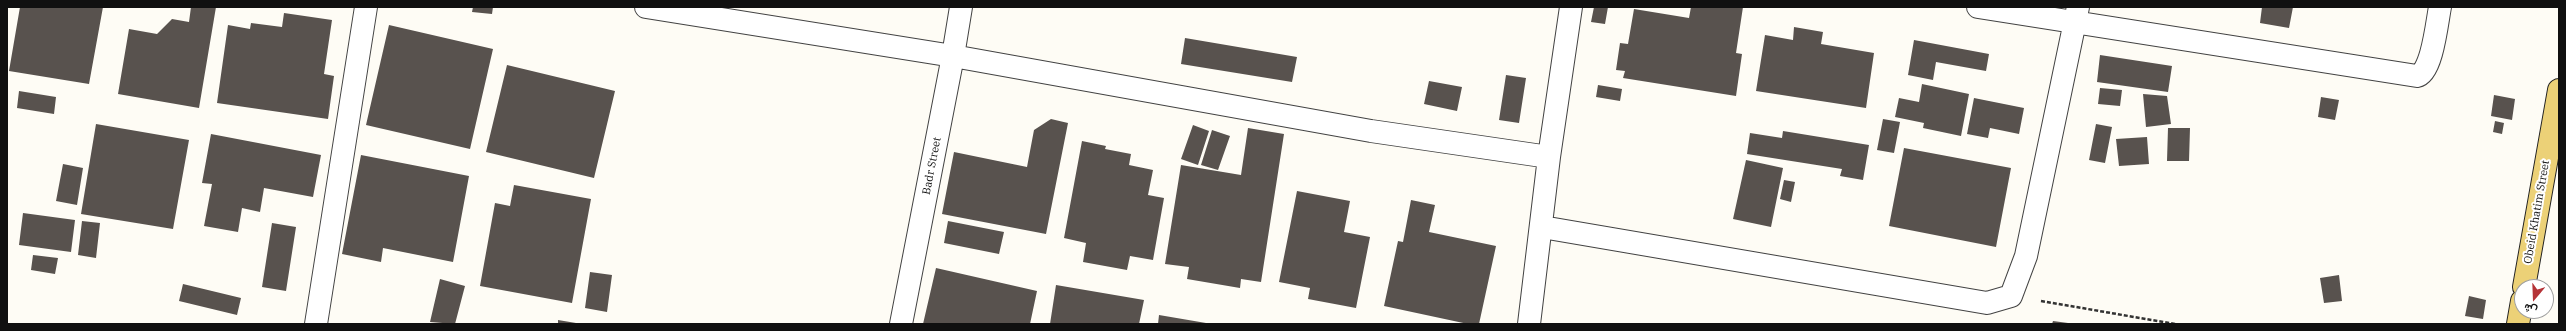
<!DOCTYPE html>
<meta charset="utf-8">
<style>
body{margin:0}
#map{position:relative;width:2566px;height:331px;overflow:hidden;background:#fefcf5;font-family:"IBM Plex Serif",Vazirmatn,serif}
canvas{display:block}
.frame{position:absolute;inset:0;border:8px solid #101010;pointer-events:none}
.north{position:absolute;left:2514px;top:279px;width:40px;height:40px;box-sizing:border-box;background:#fff;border:1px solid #9f9f9f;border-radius:50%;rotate:199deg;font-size:11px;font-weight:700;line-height:16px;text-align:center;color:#101010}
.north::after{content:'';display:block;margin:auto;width:14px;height:18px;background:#b53438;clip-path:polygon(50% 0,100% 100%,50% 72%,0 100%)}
</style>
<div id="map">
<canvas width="2566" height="331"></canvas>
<div class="frame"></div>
<div class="north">ش</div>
</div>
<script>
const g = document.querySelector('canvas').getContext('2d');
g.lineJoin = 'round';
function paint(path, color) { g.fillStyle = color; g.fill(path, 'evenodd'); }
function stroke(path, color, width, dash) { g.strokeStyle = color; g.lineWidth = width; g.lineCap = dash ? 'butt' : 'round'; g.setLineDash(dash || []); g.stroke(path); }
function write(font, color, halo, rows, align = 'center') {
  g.font = font + ' "IBM Plex Serif",serif'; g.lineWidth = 4; g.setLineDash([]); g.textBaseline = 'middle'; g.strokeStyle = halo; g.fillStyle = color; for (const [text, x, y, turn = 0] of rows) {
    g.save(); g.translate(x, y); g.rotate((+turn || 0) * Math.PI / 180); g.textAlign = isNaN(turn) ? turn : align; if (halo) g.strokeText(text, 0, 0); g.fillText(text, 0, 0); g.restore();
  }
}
paint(new Path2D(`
 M20 7H103L89 84 9 71Z
 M191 7H216L199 108 118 94 129 29 157 34 172 19 189 22Z
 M473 7H493L492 14 472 12Z
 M1594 7H1608L1605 24 1591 22Z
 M1691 7H1743L1736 53 1742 54 1736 96 1623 78 1625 71 1616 70 1620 43 1628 44 1634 9 1689 18Z
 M2262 7H2293L2289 28 2260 23Z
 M284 13 332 20 324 74 334 76 328 119 217 103 228 25 250 29 251 23 282 27Z
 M389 25 493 49 470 149 366 125Z
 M1794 27 1823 32 1821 44 1874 53 1866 108 1756 91 1765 35 1793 40Z
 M1185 38 1297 57 1292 82 1181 64Z
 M1914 40 1989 54 1986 71 1936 62 1933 80 1908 75Z
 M2100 55 2172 66 2168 92 2097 82Z
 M507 65 615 91 594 178 486 152Z
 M1506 75 1526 78 1519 123 1499 120Z
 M1429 81 1462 87 1457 111 1424 104Z
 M1922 84 1969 94 1961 136 1923 128 1924 123 1895 117 1899 98 1919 102Z
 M1598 85 1622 89 1620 101 1596 97Z
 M2100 88 2122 90 2120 106 2098 104Z
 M19 91 56 97 54 114 17 108Z
 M2143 94 2167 96 2171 124 2146 127Z
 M2494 95 2515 99 2512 120 2491 116Z
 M2321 97 2339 100 2335 120 2318 117Z
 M1974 98 2024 108 2019 134 1990 128 1988 138 1967 134Z
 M1051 119 1068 123 1046 234 942 214 954 152 1027 167 1034 130Z
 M1883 119 1900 122 1894 153 1877 150Z
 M2495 121 2504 123 2502 134 2493 132Z
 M96 124 189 140 173 229 81 214Z
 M2096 124 2112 127 2105 163 2089 160Z
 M1193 125 1209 131 1198 165 1181 159Z
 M1248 128 1284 134 1261 282 1241 279 1240 288 1187 279 1189 267 1165 264 1181 165 1241 175Z
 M2168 128H2190L2189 161H2167Z
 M1212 130 1230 136 1218 170 1201 165Z
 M1783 131 1869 145 1863 180 1840 176 1842 169 1747 154 1750 133 1782 138Z
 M211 134 321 155 313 197 264 188 260 212 242 208 238 232 204 226 212 184 202 183Z
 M2147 137 2149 164 2119 166 2116 139Z
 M1082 141 1106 146 1105 149 1131 154 1129 165 1153 170 1148 195 1164 198 1153 260 1130 256 1127 270 1083 262 1086 243 1064 238Z
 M1904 148 2011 168 1996 247 1889 226Z
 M361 155 469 176 453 262 383 248 381 262 342 254Z
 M1746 160 1783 168 1771 227 1733 219Z
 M63 164 83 168 77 205 56 201Z
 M1784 180 1795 182 1791 202 1780 199Z
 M514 185 591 199 572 303 480 286 495 203 510 206Z
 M1297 191 1350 201 1344 232 1370 237 1356 308 1308 299 1310 288 1279 282Z
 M1411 200 1435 205 1429 232 1496 246 1479 324H1468L1384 306 1398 241 1403 242Z
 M23 213 75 220 71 252 19 245Z
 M82 221 100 223 96 258 78 255Z
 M948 221 1004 232 999 254 944 243Z
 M272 223 296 227 286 291 262 287Z
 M33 255 58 258 55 274 31 270Z
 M936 268 1037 291 1030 324H923Z
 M590 272 612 275 607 312 585 308Z
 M2339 275 2342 301 2324 303 2320 278Z
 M440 279 465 286 455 324 430 322Z
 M183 284 241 298 237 315 179 301Z
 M1056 285 1144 300 1139 324H1050Z
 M2469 296 2486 300 2483 319 2465 316Z
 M1159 315 1206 323V324H1158Z
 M558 320 576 323V324H558Z
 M2053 321 2068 323V324H2052Z`), '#58524e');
const minor = new Path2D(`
 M646 7 953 56 1371 131 1549 157
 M1978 7 2417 76C2432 73 2437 22 2440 7
 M1542 227 1987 303 2011 296 2026 256 2078 7
 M316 324 366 7
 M901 324 953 56 961 7
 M1529 324 1549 157 1571 7`);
const major = new Path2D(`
 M2524 287 2559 90
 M2518 324 2522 301`);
stroke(minor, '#434343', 24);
stroke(major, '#212121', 24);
stroke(new Path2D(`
 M2041 301 2175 324`), '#323232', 2.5, [4, 2]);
stroke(minor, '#fff', 22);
stroke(major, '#ecd177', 22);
write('11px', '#101010', '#fff', [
 ["Badr Street",932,166,-79],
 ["Obeid Khatim Street",2537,212,-80]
]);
</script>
